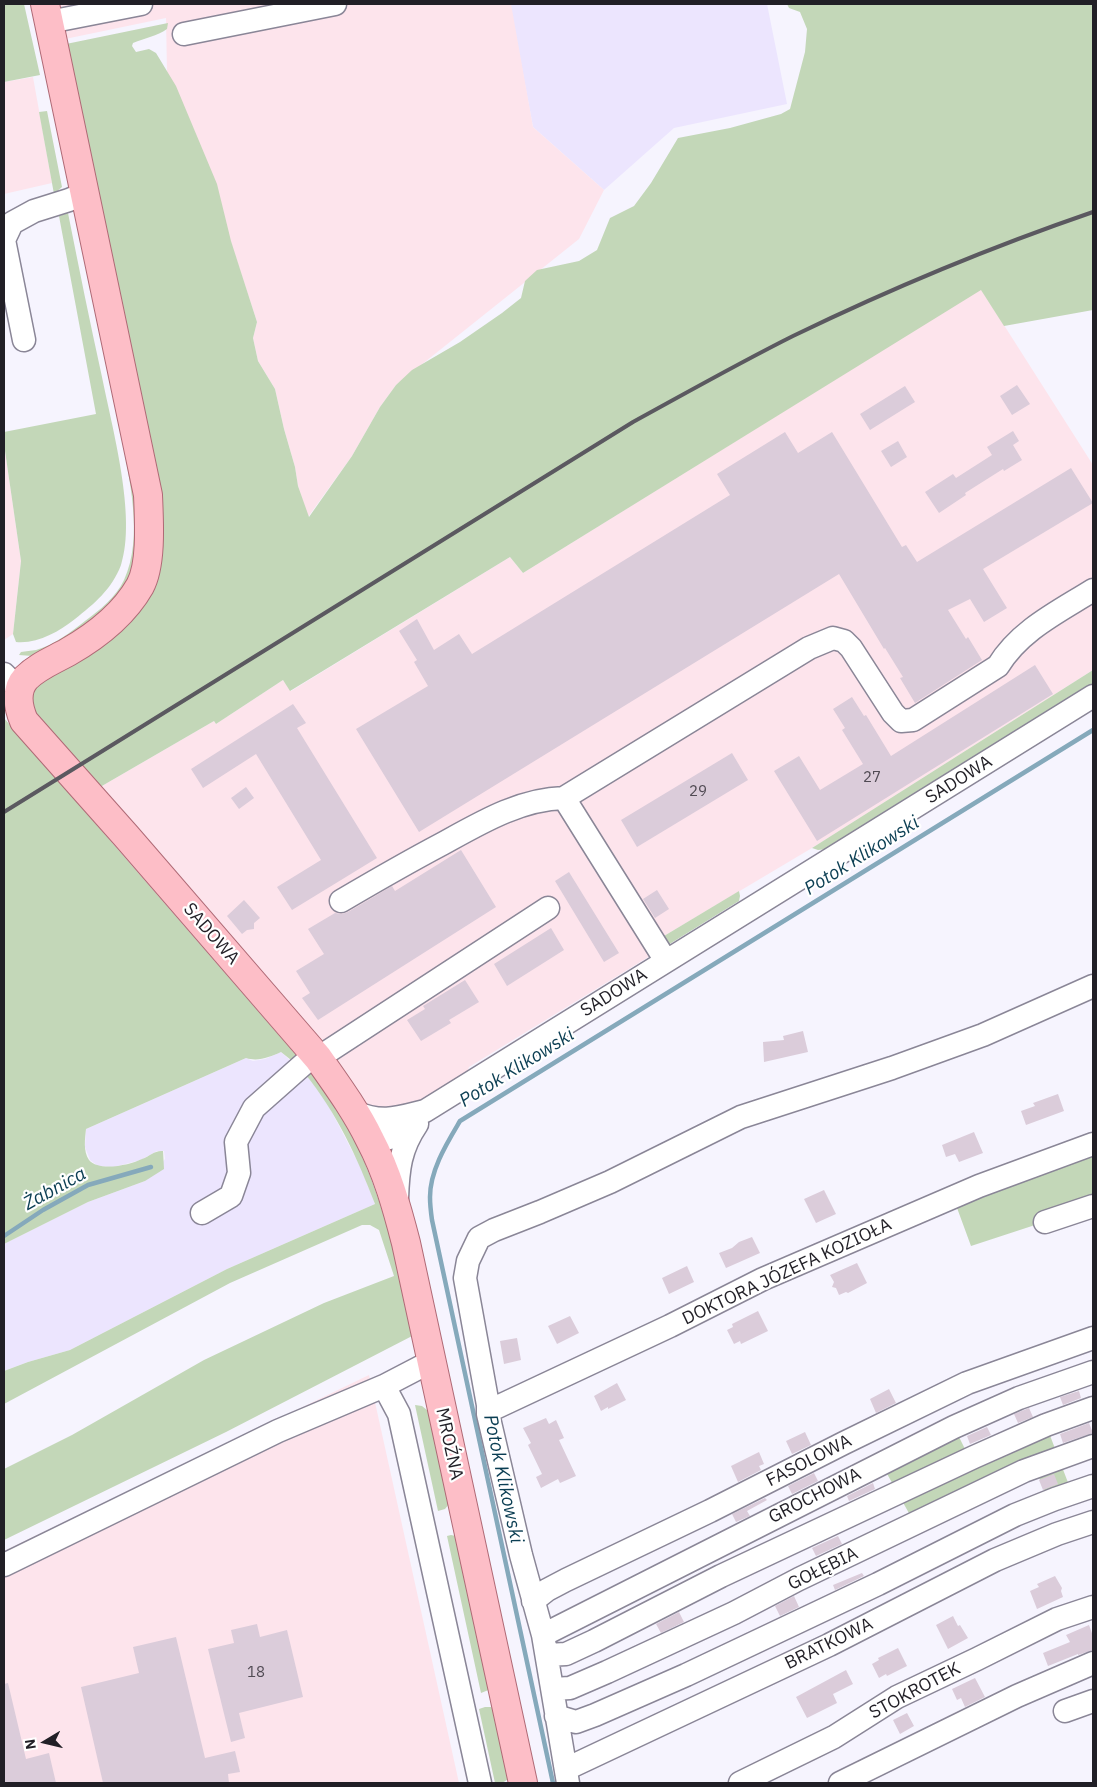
<!DOCTYPE html>
<meta charset="utf-8">
<style>
body{margin:0}
#map{position:relative;width:1097px;height:1787px;overflow:hidden;background:#f6f4fe;font-family:"IBM Plex Sans",sans-serif}
canvas{display:block}
.frame{position:absolute;inset:0;border:5px solid #211f26;pointer-events:none}
.north{position:absolute;left:20px;top:1717px;width:50px;height:50px;-webkit-text-stroke:4px #fff;paint-order:stroke;rotate:261deg;font-size:14px;font-weight:700;line-height:20px;text-align:center;color:#211f26}
.north::after{content:'';display:block;margin:auto;width:18px;height:22px;background:#211f26;clip-path:polygon(50% 0,100% 100%,50% 72%,0 100%)}
</style>
<div id="map">
<canvas width="1097" height="1787"></canvas>
<div class="frame"></div>
<div class="north">N</div>
</div>
<script>
const g = document.querySelector('canvas').getContext('2d');
g.lineJoin = 'round';
function paint(path, color) { g.fillStyle = color; g.fill(path, 'evenodd'); }
function stroke(path, color, width, dash) { g.strokeStyle = color; g.lineWidth = width; g.lineCap = dash ? 'butt' : 'round'; g.setLineDash(dash || []); g.stroke(path); }
function write(font, color, halo, rows, align = 'center') {
  g.font = font + ' "IBM Plex Sans",sans-serif'; g.lineWidth = 4.5; g.setLineDash([]); g.textBaseline = 'middle'; g.strokeStyle = halo; g.fillStyle = color; for (const [text, x, y, turn = 0] of rows) {
    g.save(); g.translate(x, y); g.rotate((+turn || 0) * Math.PI / 180); g.textAlign = isNaN(turn) ? turn : align; if (halo) g.strokeText(text, 0, 0); g.fillText(text, 0, 0); g.restore();
  }
}
paint(new Path2D(`
 M510 4H767L787 104 674 128 604 190 533 127Z
 M281 1052 305 1074 324 1097 362 1170 375 1204 227 1269 70 1350 28 1362 4 1371V1244L88 1202 145 1181 165 1159 164 1151H157L141 1160 114 1167 98 1166 90 1160 85 1147 86 1129 246 1058 253 1061 265 1059Z`), '#ece5fe');
paint(new Path2D(`
 M59 4H511L533 127 604 190 579 239 396 385 380 407 352 456 308 517 298 486 295 467 284 429 275 389 258 361 253 338 257 322 194 130 167 72 166 18 65 39Z
 M33 77 52 183 4 194V82Z
 M981 289 1093 465V670L812 848 659 939 668 945 469 1067 467 1073 403 1110 368 1111 95 790 214 721 216 724 283 680 291 691 510 557 523 573Z
 M4 444 21 561 13 634 4 640Z
 M369 1375 459 1783H4V1551Z`), '#fde4ec');
paint(new Path2D(`
 M4 4H24L40 75 4 82Z
 M787 4H1093V310L1004 326 981 290 523 573 510 557 290 691 283 680 216 724 214 721 95 790 35 719 30 696 37 682 152 576 66 44 168 23 167 29C157 36 145 38 133 43L132 46 136 52 149 49 156 53 176 86 217 184 231 241 257 322 253 338 258 361 275 389 284 429 295 467 298 486 309 517 352 456 380 407 396 385 412 370 460 342 502 313 521 298 525 281 537 270 579 261 597 250 610 218 634 206 651 183 678 138 730 128 781 114 790 109 805 52 807 29 800 12 789 8Z
 M47 111 62 187 54 194 39 112Z
 M68 213C79 268 90 323 102 377 112 427 137 517 121 565 112 589 94 604 75 619 58 632 38 644 16 642L13 634 21 561 4 444V432L96 414 59 216Z
 M121 434 133 466 138 545 129 581 101 616 41 655 32 656 19 655 21 652C26 651 31 651 36 650 54 645 71 632 85 621 100 610 116 597 124 580 144 537 129 478 121 434Z
 M1093 670V689L914 798 908 797 827 849 818 850 812 848Z
 M4 718 297 1056 295 1059 291 1060 281 1052C270 1057 258 1062 246 1058L86 1129C85 1139 83 1151 89 1160 99 1172 130 1165 142 1159 150 1156 155 1150 163 1151L164 1169 145 1181 88 1202 4 1244Z
 M739 891 740 896 739 901 668 945 659 939Z
 M308 1069C328 1097 350 1128 364 1161 387 1216 401 1275 416 1334L226 1432 4 1540V1469L72 1435 204 1360 324 1303 394 1276 379 1230 370 1225H362L230 1283 4 1404V1371L28 1362 70 1350 227 1269 375 1204C357 1157 337 1113 305 1074Z
 M1093 1144V1206L971 1246 953 1197Z
 M415 1405 422 1406 433 1415 449 1504 445 1509 438 1511Z
 M1046 1425 1072 1493 1049 1501 1035 1468 915 1524 881 1463 954 1427 970 1459Z
 M451 1535 456 1536 491 1689 481 1693 447 1536Z
 M485 1707H491L497 1712 511 1775C507 1782 502 1783 495 1783L479 1709Z`), '#c3d7b8');
stroke(new Path2D(`
 M4 1236 43 1210 88 1185 151 1167
 M553 1783 432 1220C431 1213 430 1205 430 1197 430 1170 447 1143 460 1121L1093 730`), '#85a9bb', 4.5);
paint(new Path2D(`
 M1017 385 1030 404 1012 415 1000 396Z
 M905 386 915 402 870 430 860 414Z
 M1013 431 1019 441 1013 445 1022 460 1004 471 1003 469 965 493 966 495 939 513 925 492 953 474 956 478 992 455 987 447Z
 M785 432 798 453 832 432 902 547 906 545 917 562 1071 468 1093 503 983 569 1007 608 984 622 970 599 948 610 966 639 968 637 982 660 915 703 900 678 903 677 885 648 884 649 839 574 419 832 356 729 428 686 414 662 417 660 399 631 417 619 434 650 459 634 472 654 730 495 717 474Z
 M898 441 907 457 891 467 881 451Z
 M1035 665 1053 694 817 841 774 771 799 756 820 790 863 764 842 730 845 728 833 709 852 697 864 716 866 715 891 756Z
 M293 704 306 723 297 728 377 858 292 910 277 887 321 860 256 754 203 788 191 769Z
 M732 753 748 780 637 847 621 820Z
 M246 787 254 798 239 809 231 798Z
 M461 850 496 907 318 1020 302 998 310 993 296 971 324 954 308 929 335 913 342 914 348 912 392 886 395 891Z
 M569 872 619 953 604 962 555 881Z
 M657 890 669 909 655 918 643 899Z
 M244 900 260 918 254 923V929L247 930 242 934 227 916Z
 M551 928 564 950 507 986 494 964Z
 M465 980 479 1002 449 1020 451 1023 421 1041 407 1020 425 1009 423 1006Z
 M803 1031 808 1052 764 1062 763 1042 784 1040 783 1036Z
 M1058 1094 1064 1111 1026 1125 1021 1111 1035 1106 1033 1103Z
 M974 1132 983 1153 959 1162 955 1154 946 1157 942 1145Z
 M824 1190 836 1214 816 1223 804 1199Z
 M752 1237 760 1253 726 1268 719 1253 732 1248 739 1242Z
 M857 1263 867 1283 848 1293 846 1292 839 1295 836 1288 832 1287 834 1282 830 1275Z
 M687 1266 694 1282 669 1294 662 1278Z
 M758 1311 768 1331 741 1344 740 1341 734 1344 727 1330 733 1327 732 1324Z
 M570 1316 579 1333 557 1344 548 1326Z
 M517 1338 521 1360 504 1364 500 1341Z
 M617 1383 626 1400 608 1409V1407L601 1411 594 1396Z
 M889 1389 896 1403 876 1413 870 1399Z
 M1079 1391 1081 1398 1063 1405 1060 1397Z
 M1029 1408 1033 1417 1018 1423 1014 1414Z
 M546 1418 549 1424 556 1420 564 1438 559 1440 576 1476 560 1483 558 1479 541 1488 536 1477 542 1474 528 1445 531 1443 523 1428Z
 M1089 1423 1093 1433 1063 1443 1060 1434Z
 M987 1427 991 1435 970 1444 967 1436Z
 M805 1432 811 1445 792 1454 786 1441Z
 M759 1452 764 1464 759 1466 761 1470 738 1482 731 1466Z
 M814 1473 818 1481 792 1494 788 1486Z
 M1054 1474 1058 1484 1043 1490 1039 1480Z
 M873 1483 875 1489 849 1501 847 1496Z
 M765 1498 767 1500 747 1511 750 1516 736 1522 732 1514Z
 M838 1536 842 1544 816 1556 812 1548Z
 M862 1573 864 1576 835 1590 833 1585Z
 M1055 1576 1062 1588 1061 1591 1063 1597 1037 1609 1030 1591 1039 1587 1037 1584Z
 M794 1596 799 1607 780 1616 775 1606Z
 M679 1612 684 1622 661 1633 656 1624Z
 M953 1616 958 1626 960 1625 968 1638 948 1649 936 1625Z
 M257 1624 260 1637 287 1630 303 1697 239 1713 245 1738 231 1742 208 1649 234 1643 231 1630Z
 M1089 1625 1093 1636V1650L1078 1655V1654L1048 1666 1043 1653 1070 1642 1066 1635Z
 M176 1637 205 1758 235 1751 240 1772 228 1774 229 1783H103L81 1687 139 1673 133 1647Z
 M898 1648 907 1666 887 1676 886 1674 879 1678 872 1664 879 1660 878 1658Z
 M846 1670 853 1684 833 1694 837 1703 807 1718 796 1697Z
 M975 1678 985 1697 965 1707 961 1698 957 1700 952 1689Z
 M8 1683 26 1759 49 1753 56 1783H4V1684Z
 M907 1713 914 1726 900 1734 893 1720Z`), '#dbccda');
const minor = new Path2D(`
 M49 22 141 4
 M184 34 335 4
 M24 340 4 240 12 223 34 211 69 200 85 193
 M4 674 20 690
 M341 901C375 881 408 862 442 844 480 823 520 799 564 798
 M666 961 564 798 809 648 833 638 844 641 851 648 893 713 901 721 913 720 998 666C1020 630 1058 612 1093 590
 M318 1058 548 908
 M354 1112C383 1124 397 1118 425 1111L1093 696
 M371 1141C389 1140 404 1135 417 1123
 M397 1199C398 1169 400 1149 417 1124
 M202 1213 231 1196 239 1173 236 1142 254 1108 315 1054
 M1045 1222 1093 1206
 M384 1386 432 1361
 M488 1414 493 1409 670 1326 763 1279 979 1186 1093 1144
 M4 1565 278 1431 384 1386 399 1414 480 1783
 M533 1601 547 1590 566 1580 710 1511 844 1443 967 1383 1093 1338
 M543 1635 954 1427 1019 1398 1093 1372
 M547 1655 566 1654 594 1641 721 1576 974 1457 1046 1425 1093 1408
 M553 1689 570 1688 607 1672 734 1613 799 1579 1024 1471 1093 1446
 M1065 1711 1093 1701
 M556 1716 576 1722 595 1715 686 1675 878 1584 1015 1515 1055 1499 1093 1486
 M566 1769 829 1645 995 1560 1057 1534 1093 1522
 M568 1783 543 1635 521 1555 488 1414V1405L465 1278 468 1261 479 1238 494 1230 540 1212 610 1182 741 1117 892 1068 983 1035 1093 986
 M740 1783 834 1737 897 1697 977 1659 1057 1619 1093 1607
 M840 1783 1017 1696 1093 1663`);
const major = new Path2D(`
 M45 4 148 495C149 520 152 564 140 586 124 614 96 636 68 652 54 660 38 666 26 678 15 690 18 707 24 721L127 837 318 1058C337 1085 356 1111 370 1140 387 1172 397 1208 406 1243L523 1783`);
stroke(minor, '#8a8697', 25);
stroke(major, '#af6a76', 30);
stroke(minor, '#fff', 22);
stroke(major, '#fdbec7', 28);
stroke(new Path2D(`
 M4 812 633 422C686 393 739 363 793 336 890 289 991 247 1093 212`), '#5b5960', 4);
write('15px', '#504a53', null, [
 ["27",872,778],
 ["29",698,792],
 ["18",256,1673]
]);
write('18px', '#211f26', '#fff', [
 ["SADOWA",959,780,-32],
 ["SADOWA",211,934,49],
 ["SADOWA",614,993,-32],
 ["DOKTORA JÓZEFA KOZIOŁA",787,1272,-25],
 ["MROŹNA",449,1444,78],
 ["FASOLOWA",809,1461,-27],
 ["GROCHOWA",815,1496,-27],
 ["GOŁĘBIA",823,1569,-26],
 ["BRATKOWA",829,1644,-26],
 ["STOKROTEK",915,1691,-28]
]);
write('italic 19px', '#0b3e53', '#fff', [
 ["Potok Klikowski",862,856,-32],
 ["Potok Klikowski",517,1068,-32],
 ["Żabnica",55,1189,-29],
 ["Potok Klikowski",503,1479,78]
]);
</script>
